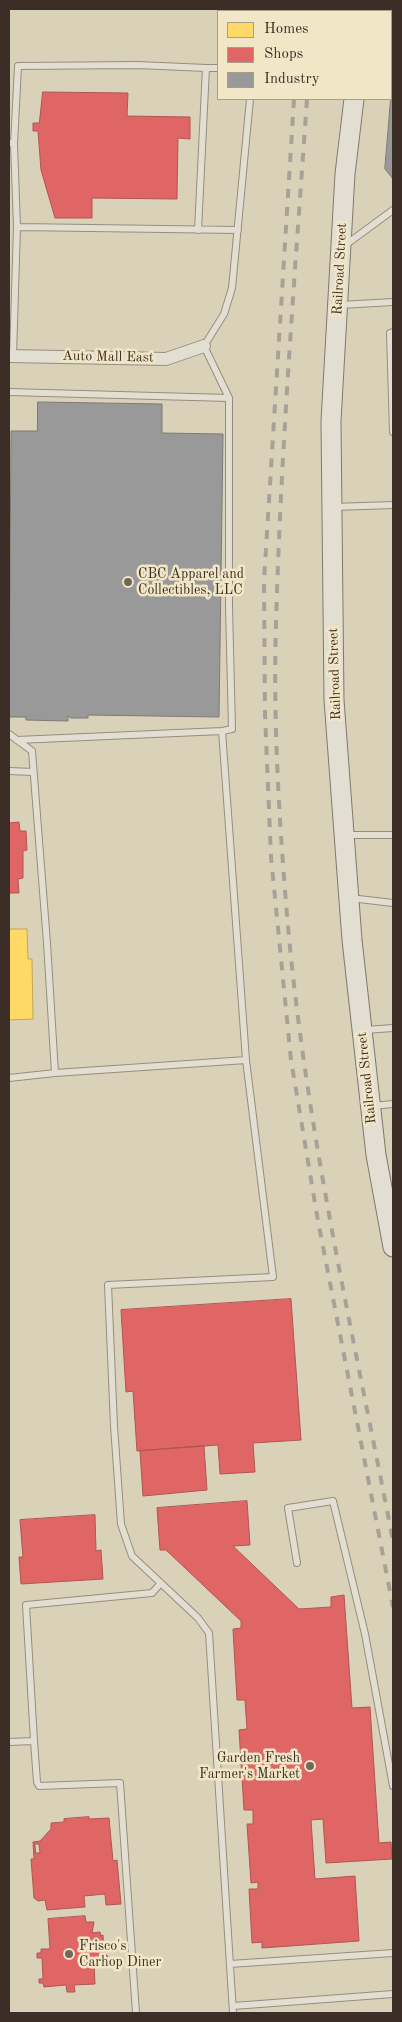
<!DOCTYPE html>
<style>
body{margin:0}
#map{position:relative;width:402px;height:2022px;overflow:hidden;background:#dad2b8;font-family:"Old Standard TT",serif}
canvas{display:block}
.frame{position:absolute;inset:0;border:10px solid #3c2d26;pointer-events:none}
.legend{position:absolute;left:217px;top:10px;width:175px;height:90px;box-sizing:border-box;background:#f1e7c7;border:1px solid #a99d87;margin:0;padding:6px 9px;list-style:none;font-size:15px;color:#3c2d26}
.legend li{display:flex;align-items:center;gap:10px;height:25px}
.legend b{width:25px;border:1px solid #a99d87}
</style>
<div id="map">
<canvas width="402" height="2022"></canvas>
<div class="frame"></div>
<ul class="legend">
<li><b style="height:14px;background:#ffd966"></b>Homes</li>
<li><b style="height:14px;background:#e06666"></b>Shops</li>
<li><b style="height:14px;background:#999"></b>Industry</li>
</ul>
</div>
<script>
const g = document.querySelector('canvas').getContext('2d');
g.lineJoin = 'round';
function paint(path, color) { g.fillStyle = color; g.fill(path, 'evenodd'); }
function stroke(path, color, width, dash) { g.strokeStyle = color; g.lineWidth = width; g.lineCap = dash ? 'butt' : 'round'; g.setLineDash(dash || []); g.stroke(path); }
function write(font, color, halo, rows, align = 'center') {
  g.font = font + ' "Old Standard TT",serif'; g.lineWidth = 5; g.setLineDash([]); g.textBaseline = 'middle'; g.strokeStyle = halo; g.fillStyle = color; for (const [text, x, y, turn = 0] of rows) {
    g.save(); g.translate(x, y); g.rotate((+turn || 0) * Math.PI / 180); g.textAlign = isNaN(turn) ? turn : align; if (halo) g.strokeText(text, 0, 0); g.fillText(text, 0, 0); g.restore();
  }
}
const homes = new Path2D(`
 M9 929H27L28 959H32L33 1019 9 1020Z`);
paint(homes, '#ffd966');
stroke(homes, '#c4a553', 1);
const shops = new Path2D(`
 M43 92 128 93 127 116 190 117V139L178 138 177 199 92 198V218H55L41 170 38 131H33V123H39Z
 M9 820V823L19 822 20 831H26L27 850 23 851V878L18 879 19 893H9Z
 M291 1299 301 1440 253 1443 255 1472 220 1474 218 1445 137 1451 133 1391 126 1392 121 1310Z
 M204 1446 207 1490 143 1496 140 1451Z
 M247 1501 250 1545 233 1546 299 1609 331 1607V1597L344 1595 352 1708 370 1707 379 1843 391 1842 392 1859 326 1863 323 1819 311 1820 315 1879 355 1876 359 1941 262 1948V1942L252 1943 249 1889H258V1882L251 1883 247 1824H253V1810H244L239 1730 247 1729 245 1700H237L233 1629 241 1628V1621L166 1550H160L157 1508Z
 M95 1515 96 1551 101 1550 103 1579 21 1584 19 1557H23L20 1520Z
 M89 1817V1819L109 1818 113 1861 117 1860 121 1904 106 1905 105 1894 84 1896 85 1907 47 1910 45 1900 38 1901 34 1898 31 1859H34L33 1842 40 1841 51 1829V1823L64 1822V1819ZM35 1844H39L40 1853H36Z
 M85 1916 86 1922H94L92 1933 100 1932 101 1936 103 1935 104 1952H101V1955H107L108 1962 94 1963 95 1984 74 1985 75 1992H67L66 1985 44 1987 43 1983H39V1979H43L42 1958H37V1953H41V1949H50L48 1919Z`);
paint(shops, '#e06666');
stroke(shops, '#af5553', 1);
const industry = new Path2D(`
 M393 71V179L385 169Z
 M38 402 162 404V433L223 434 219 717 88 715V718H71L68 716V721L26 720V717H9L11 431H37Z`);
paint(industry, '#999');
stroke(industry, '#7d7976', 1);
const lane = new Path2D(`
 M260 11 261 9
 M9 143 14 144 17 227 238 230
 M14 144 18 66 138 65 206 68
 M198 230 206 68H218
 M344 246 393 210
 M340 305 393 302
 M393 332 390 333 393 432
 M13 356 17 227
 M9 392 229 398V607L232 729 222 731
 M229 398 204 346 224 314 232 288 250 99
 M333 507 393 505
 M9 734 32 751 47 943 55 1073 9 1078
 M17 740 222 731 246 1060 55 1073
 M9 771 33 772
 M346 835H393
 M350 898 393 903
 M365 1030 393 1028
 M372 1106 393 1104
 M297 1563 288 1508 333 1501 365 1634 393 1786
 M34 1741 26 1605 152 1593 161 1583
 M9 1742 34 1741 37 1782 39 1786 120 1783 136 2013
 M230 1964 393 1953
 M233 2006 393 1994
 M233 2013 209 1633 198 1618 132 1556 121 1524 114 1426 108 1285 273 1277 246 1060`);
const street = new Path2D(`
 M9 356 166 359 204 346`);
const secondary = new Path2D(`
 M364 11 365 9
 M354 99 345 174 331 421 334 700 352 940 376 1155 393 1247`);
stroke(lane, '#958e7f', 8);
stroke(street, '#958e7f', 14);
stroke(secondary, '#7f796c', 21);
stroke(lane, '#e2ded1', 6);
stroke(street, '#e2ded1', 12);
stroke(secondary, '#e2ded1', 19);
stroke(new Path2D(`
 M302 11V9
 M314 11V9
 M294 99 264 581 265 714 271 857 291 1060 318 1221 393 1607
 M307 99C295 273 281 448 276 623 273 720 279 819 287 915 305 1126 353 1333 393 1541`), '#a7a298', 4, [9, 9]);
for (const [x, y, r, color] of [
 [128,582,5,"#736759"],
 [310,1766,5,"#736759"],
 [69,1954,5,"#736759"]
]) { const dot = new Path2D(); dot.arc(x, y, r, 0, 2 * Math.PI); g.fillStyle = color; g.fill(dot); stroke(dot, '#f1e7c7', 2); }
write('14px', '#3c2d26', '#f1e7c7', [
 ["Railroad Street",340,269,-87],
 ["Auto Mall East",108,357,1],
 ["Railroad Street",335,674,-92],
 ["Railroad Street",367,1078,-96]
]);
write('14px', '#3c2d26', '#f1e7c7', [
 ["CBC Apparel and",138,574],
 ["Collectibles, LLC",138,590],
 ["Garden Fresh",300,1758,"right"],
 ["Farmer's Market",300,1774,"right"],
 ["Frisco's",79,1946],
 ["Carhop Diner",79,1962]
], 'left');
</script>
